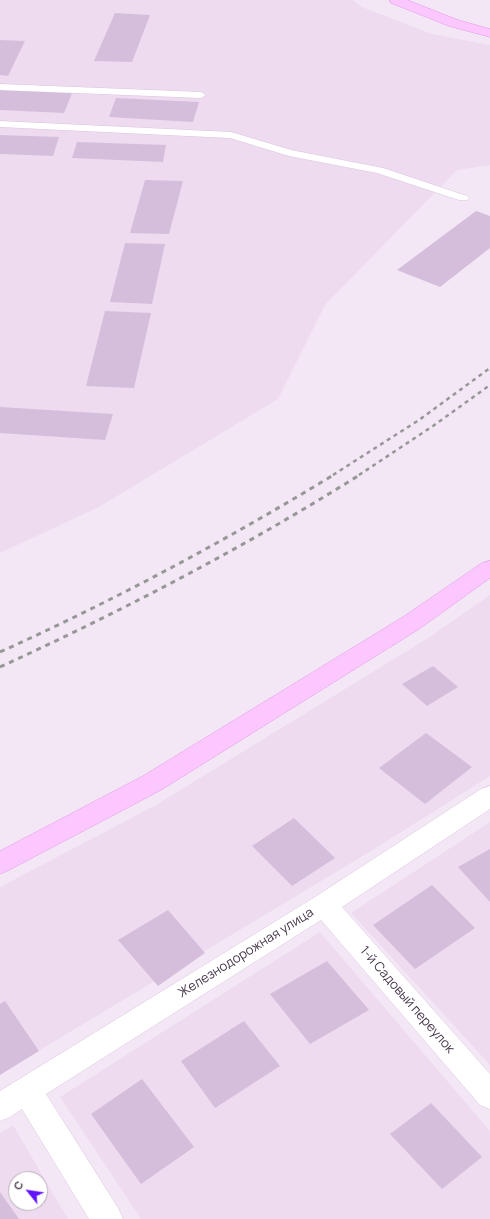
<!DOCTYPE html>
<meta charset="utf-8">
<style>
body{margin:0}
#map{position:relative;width:490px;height:1219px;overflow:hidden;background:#f3e7f5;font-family:Manrope,sans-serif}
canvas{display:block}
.north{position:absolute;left:8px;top:1171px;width:40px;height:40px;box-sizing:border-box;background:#fff;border:1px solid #b5aeb6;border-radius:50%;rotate:300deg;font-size:11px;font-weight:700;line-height:16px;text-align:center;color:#453549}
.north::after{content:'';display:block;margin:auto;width:14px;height:18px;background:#6214ff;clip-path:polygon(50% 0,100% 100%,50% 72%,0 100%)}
</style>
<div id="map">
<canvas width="490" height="1219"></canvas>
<div class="north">С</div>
</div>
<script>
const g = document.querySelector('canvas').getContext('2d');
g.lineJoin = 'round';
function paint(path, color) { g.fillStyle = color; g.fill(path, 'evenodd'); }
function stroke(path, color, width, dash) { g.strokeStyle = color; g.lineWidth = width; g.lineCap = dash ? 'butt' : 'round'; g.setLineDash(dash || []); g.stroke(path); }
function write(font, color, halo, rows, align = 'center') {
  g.font = font + ' Manrope,sans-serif'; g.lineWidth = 3.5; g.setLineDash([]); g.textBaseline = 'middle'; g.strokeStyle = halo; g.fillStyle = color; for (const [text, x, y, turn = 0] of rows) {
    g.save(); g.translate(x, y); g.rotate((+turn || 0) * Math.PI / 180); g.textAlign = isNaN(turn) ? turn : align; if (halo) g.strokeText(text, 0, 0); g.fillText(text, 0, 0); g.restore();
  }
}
paint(new Path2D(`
 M0 0H353L362 7 432 34 490 45V165L457 170 325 305 278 399 99 507 0 553Z
 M490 595V776L376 848 0 1074V887L156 805 428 638Z
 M490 822V1065L351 913Z
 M320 932 490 1131V1219H141L60 1097Z
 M13 1125 68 1219H0V1133ZM16 1179H40V1203H16Z`), '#eedbf0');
paint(new Path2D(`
 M115 13 150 15 132 62 94 61Z
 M0 40 25 41 8 76 0 75Z
 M0 90 72 93 64 113 0 110Z
 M116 98 199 102 193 122 109 117Z
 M0 135 59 137 53 156 0 154Z
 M77 142 166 145 163 162 72 158Z
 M145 180 183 181 169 234 130 233Z
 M476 211 490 216V248L440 287 397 270Z
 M125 243 165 244 152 304 110 302Z
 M105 311 151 313 134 388 86 386Z
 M0 407 113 414 105 440 0 433Z
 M433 666 458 687 427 706 402 684Z
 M426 733 472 767 425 804 379 768Z
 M294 818 335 858 292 886 252 846Z
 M490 849V902L458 867Z
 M432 885 475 928 415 969 373 925Z
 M168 910 205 953 158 986 118 940Z
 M327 961 369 1010 310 1044 270 994Z
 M5 1001 39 1051 0 1075V1004Z
 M244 1021 280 1066 215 1108 181 1061Z
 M142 1079 194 1147 141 1184 91 1114Z
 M431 1103 482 1157 442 1189 390 1134Z
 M0 1192 19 1219H0Z`), '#d5bedb');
const lane = new Path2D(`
 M0 84 201 92 206 95 201 98 0 90Z
 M0 121 231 132 291 150 383 168 467 196 469 198 467 200H459L377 173 289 156 230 138 0 127Z`);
const street = new Path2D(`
 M490 786V809L342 907 490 1074V1109L480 1105 321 920 46 1094 118 1208 123 1219H89L22 1109 10 1117 0 1121V1091L315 897 481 789Z`);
const secondary = new Path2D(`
 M390 0H407L458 20 490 29V37L449 26 391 3Z
 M490 561V578L419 629 161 790 9 870 0 874V851L143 776 403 617 482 563Z`);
stroke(lane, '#dbc5df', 1);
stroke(street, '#dbc5df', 1);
stroke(secondary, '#e09ae5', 1);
paint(lane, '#fff');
paint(street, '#fff');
paint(secondary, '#fcc7ff');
stroke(new Path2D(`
 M333 475 419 420 490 368
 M359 475 433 426 490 385`), '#979797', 2.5, [4, 4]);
stroke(new Path2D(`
 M0 652C115 600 227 540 335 474
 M0 667C124 610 245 547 361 474`), '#979797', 3, [5, 5]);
write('13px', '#453549', '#fff', [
 ["Железнодорожная улица",246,953,-32],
 ["1-й Садовый переулок",407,1000,49]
]);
</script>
